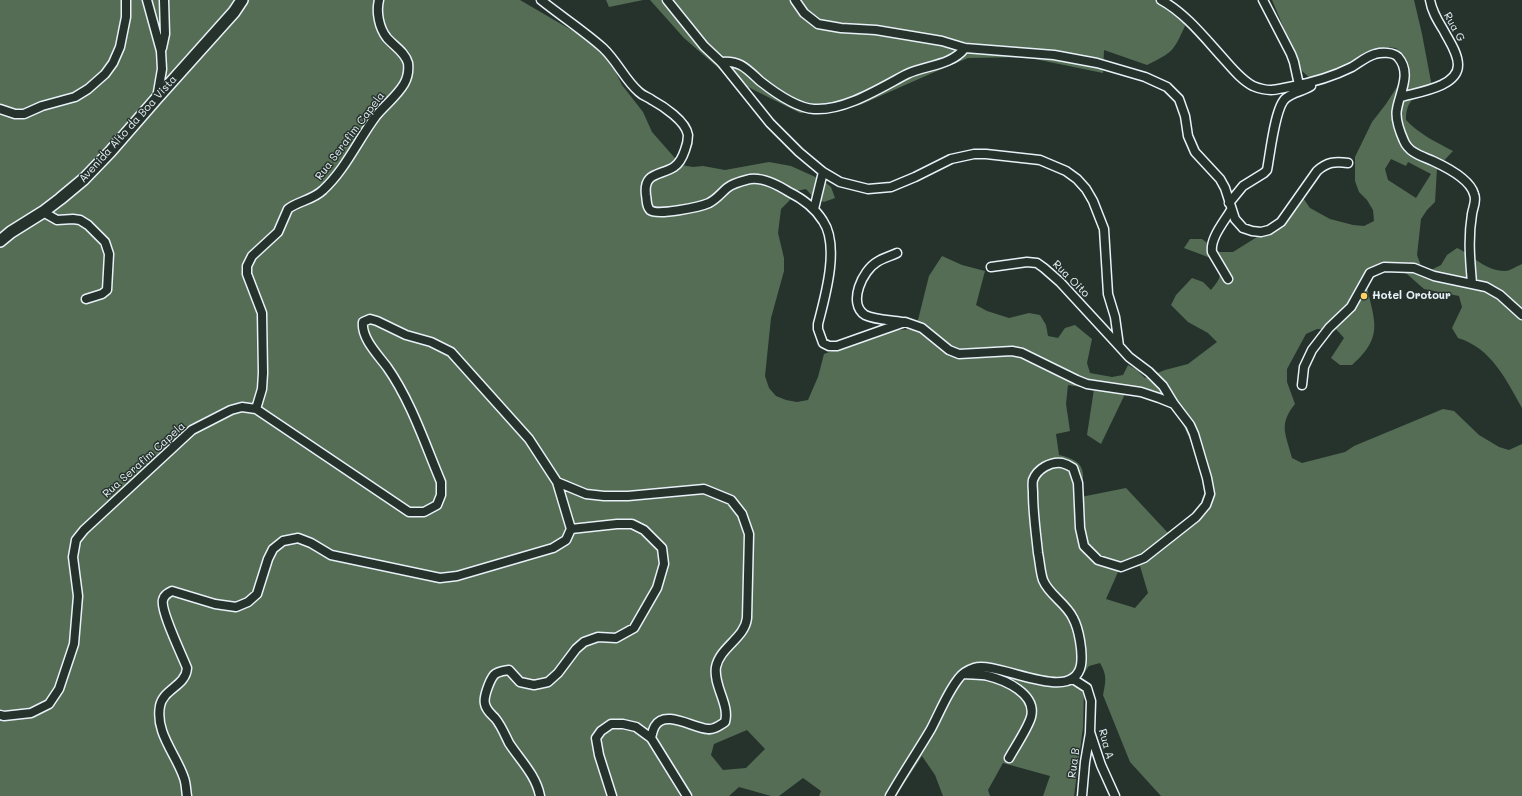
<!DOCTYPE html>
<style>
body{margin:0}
canvas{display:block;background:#26332d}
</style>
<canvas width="1522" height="796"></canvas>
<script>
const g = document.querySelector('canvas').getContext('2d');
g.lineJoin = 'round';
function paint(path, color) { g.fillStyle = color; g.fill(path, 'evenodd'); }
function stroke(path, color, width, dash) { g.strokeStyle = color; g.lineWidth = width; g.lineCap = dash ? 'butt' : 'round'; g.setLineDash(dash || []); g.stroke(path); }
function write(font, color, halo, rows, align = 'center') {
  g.font = font + ' Mali,sans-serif'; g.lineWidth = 3; g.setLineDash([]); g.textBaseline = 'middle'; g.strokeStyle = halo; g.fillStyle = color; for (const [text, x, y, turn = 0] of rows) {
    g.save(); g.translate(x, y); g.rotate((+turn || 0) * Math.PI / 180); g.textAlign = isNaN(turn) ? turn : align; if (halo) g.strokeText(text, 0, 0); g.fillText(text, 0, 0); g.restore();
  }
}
paint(new Path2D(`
 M0 0H520L597 45 606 53 622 85 643 112 652 132 681 165 693 167 703 166 725 170 769 162 791 166 822 180 831 187 835 198 824 202 813 197 806 189 796 191 789 201 781 209 778 233 784 258V271L771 318 765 376 769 388 776 396 786 400 797 402 808 400 818 377 824 354 888 331 911 329 918 320 929 276 942 256 962 265 985 271 976 305 987 311 1009 318 1029 313 1040 315 1046 325 1048 336 1058 338 1065 328 1075 325 1092 339 1087 363 1090 373 1112 377 1123 375 1128 365 1137 370 1145 378 1165 370 1188 364 1217 342 1208 333 1188 322 1171 305 1176 295 1192 278 1203 282 1211 290C1221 278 1223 274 1216 260L1184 248 1190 239H1202L1219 252H1233L1257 237 1268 233 1303 198 1310 208 1330 219 1353 225 1364 226 1374 221 1373 210 1367 200 1359 192 1355 181V157L1372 122 1386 104 1402 79 1406 68 1404 57 1396 48 1385 47 1375 52 1366 60 1311 79 1302 71 1272 0H1414L1422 34 1432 87C1416 96 1406 99 1406 120 1419 134 1436 142 1453 151L1437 168 1435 202 1427 210 1421 219 1417 255 1421 266 1431 270 1441 265 1447 255 1457 248C1474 256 1485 271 1505 271 1510 271 1517 266 1522 264V408C1506 379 1491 348 1458 338L1452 328 1462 307 1459 296 1424 289 1407 274 1396 270 1384 271 1366 283C1374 321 1385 336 1352 365H1340L1331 358 1344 338 1336 329H1317L1306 334 1287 369V382L1295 404C1278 425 1286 434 1292 458L1302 463 1345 452 1354 446 1443 409 1454 411 1479 435 1499 447 1509 450 1522 444V796H1161L1130 762 1103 695C1106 681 1107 675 1100 663L1089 666 1077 683 1084 689 1083 727 1074 796H1043L1050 776 1003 763 988 790 990 796H943L935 775 922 756 896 796H819L821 791 803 778 779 796H771L739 787 729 796H0ZM1391 159 1406 166 1408 162 1431 174 1416 198 1388 180 1385 169ZM1068 385 1094 389 1087 435 1101 444 1125 394C1143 392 1164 401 1176 413 1182 418 1205 474 1207 483 1208 487 1207 498 1205 501 1198 513 1178 525 1168 533L1126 488 1081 497C1084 472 1088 462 1059 455L1056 434 1070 431 1066 404ZM1140 566 1148 593 1135 608 1106 599 1118 572ZM747 730 765 749 746 768 723 770 711 755 714 744Z
 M606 0H643L609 7Z
 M650 0H1169L1182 15 1185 26C1173 52 1173 52 1147 65L1104 50 1103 73 1025 57 968 58 930 74 860 105 824 112 800 113 730 78 684 38Z`), '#546d54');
const street = new Path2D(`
 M147 0 161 51 162 69 157 98
 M541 0C561 16 584 31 603 48 617 61 625 80 639 92 643 96 648 97 652 100 663 106 686 121 688 135 688 140 687 145 685 150 683 156 680 163 674 167 660 176 643 172 646 195 647 200 646 206 650 210 657 216 700 207 709 203 717 199 721 193 727 188 733 183 742 181 750 179 763 177 778 185 789 192 803 199 815 208 823 221 840 246 825 297 818 324V329L823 343 829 346H837L905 322 922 328 949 350 959 354 1012 351 1022 353 1077 380 1087 384 1141 392 1159 398 1174 404
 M667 0 704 46 721 62 770 123 799 152 823 172 840 182 868 189 891 187 915 177 951 159 974 154H986L1040 160 1066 171 1077 179 1086 189 1093 201 1104 229 1108 294 1115 317 1119 346 1129 357 1149 372 1163 386 1174 404 1190 425 1194 434 1207 478 1210 494 1206 505 1196 517 1144 558 1121 567 1098 560 1084 546 1080 528 1078 483 1073 468C1070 466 1066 464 1062 463 1051 461 1037 469 1033 480 1032 484 1033 489 1033 493 1033 513 1036 533 1038 553 1040 562 1040 571 1043 580 1049 595 1066 603 1073 618 1079 629 1083 652 1081 665 1073 706 998 660 974 668 968 670 962 674 959 678 947 693 940 712 931 729 918 751 903 773 890 796
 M795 0 804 13 818 24 841 28 876 30 942 41 965 48 1054 55 1097 63 1145 77 1167 87 1179 99 1185 116 1188 136 1195 152 1220 179 1225 188 1235 219 1243 228 1252 231 1261 232 1269 230 1281 222 1317 171C1327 162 1335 161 1348 163
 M1161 0C1185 13 1204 37 1222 57 1231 67 1241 80 1253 86 1258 88 1266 90 1271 90 1276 90 1283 88 1289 87 1311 83 1332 77 1352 67 1359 63 1367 56 1375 54 1382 52 1393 52 1398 57 1412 73 1400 92 1397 109 1395 118 1400 132 1404 141 1409 153 1422 156 1433 161 1446 167 1470 179 1474 194 1477 201 1473 207 1472 214 1468 238 1470 260 1472 283
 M1263 0 1291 54 1294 62 1299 85
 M162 48 165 34 164 0
 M721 62C740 60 747 69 760 81 774 92 796 108 814 109 845 111 880 88 907 74 926 65 951 66 965 48
 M1401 97C1418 92 1458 87 1458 65 1458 53 1449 41 1444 31 1438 21 1432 12 1430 0
 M0 109 15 114H24L42 106 75 97 88 89 105 74 113 63 120 47 126 17V0
 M1229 203 1243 186 1264 173 1267 170C1270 155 1275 106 1286 98 1293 92 1304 91 1311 86
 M814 209 823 172
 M43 212 57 220 73 219 80 220 88 225 105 242 109 254 107 290 102 294 86 299
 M897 253C891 256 883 258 877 262 863 270 847 303 865 315 875 320 891 320 902 322
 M991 267 1027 262 1037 263 1044 268 1060 282 1119 346
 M1228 279 1212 252C1210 238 1224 222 1231 210
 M1302 385 1304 367 1312 350 1329 328 1351 307 1370 273 1384 267 1414 268 1434 276 1486 287 1500 295 1522 315
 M256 409 262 389 263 373 262 313 247 274V266L252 256 278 232 288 209C298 201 313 200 323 190 345 170 358 140 376 116 385 105 397 96 404 84 408 77 409 71 408 63 405 52 394 46 387 38 379 28 376 12 379 0
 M557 482 586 494 604 496H628L704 489 731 500 742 514 749 534 747 618C745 638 720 647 716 667 713 686 730 704 725 722 720 725 714 730 708 729 693 728 665 709 655 726 653 729 652 734 651 738
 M963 674C971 675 980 674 988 676 1005 680 1037 694 1031 717 1028 728 1015 747 1009 758
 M1073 679 1087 688 1091 701 1090 732 1101 765 1115 796
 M0 715 4 716 31 713 49 704 59 689 74 644 78 596 73 557 76 540 84 530 192 430 231 410 242 407 256 409 409 512H424L437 505 441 495V482C425 444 411 401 387 367 378 355 361 338 363 322L370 319 377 321 406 335 431 342 451 352 529 439 557 482 571 529 566 540 553 548 457 576 440 578 331 555 311 543 298 538 283 541 273 549 268 559 257 594 248 602 236 607 215 604 172 591C168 593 164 595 163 600 160 610 182 655 187 668 186 686 163 689 160 706 155 733 176 754 184 778 186 783 186 790 187 796
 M540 796C536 775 520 760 509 743 505 735 501 725 495 718 491 714 486 710 485 704 483 697 490 680 494 675 498 671 504 671 509 670L520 682 534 685 548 682 558 673 576 649 584 642 598 637 616 638 634 628 657 588 664 564 662 548 644 530 632 524H617L571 529
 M612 796 599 755 596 738 601 731 611 724H623L636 727 651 738 687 796
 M1082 796 1085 762 1090 733`);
const secondary = new Path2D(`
 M0 241 11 232 43 212 60 199 84 179 110 152 157 98 234 12 242 0`);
stroke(street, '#e8f1f8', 11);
stroke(secondary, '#e8f1f8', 14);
stroke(street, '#26332d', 8);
stroke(secondary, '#26332d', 11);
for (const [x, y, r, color] of [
 [1364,296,4,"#ffd166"]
]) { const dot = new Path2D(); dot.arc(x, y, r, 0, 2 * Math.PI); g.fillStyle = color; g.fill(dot); stroke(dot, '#26332d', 1.5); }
write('11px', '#e8f1f8', '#26332d', [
 ["Rua G",1454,27,61],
 ["Avenida Alto da Boa Vista",128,129,-48],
 ["Rua Serafim Capela",350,136,-53],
 ["Rua Oito",1071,279,45],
 ["Rua Serafim Capela",144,460,-42],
 ["Rua A",1106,744,75],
 ["Rua B",1074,763,-82]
]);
write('bold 11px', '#e8f1f8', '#26332d', [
 ["Hotel Orotour",1372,296]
], 'left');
</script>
